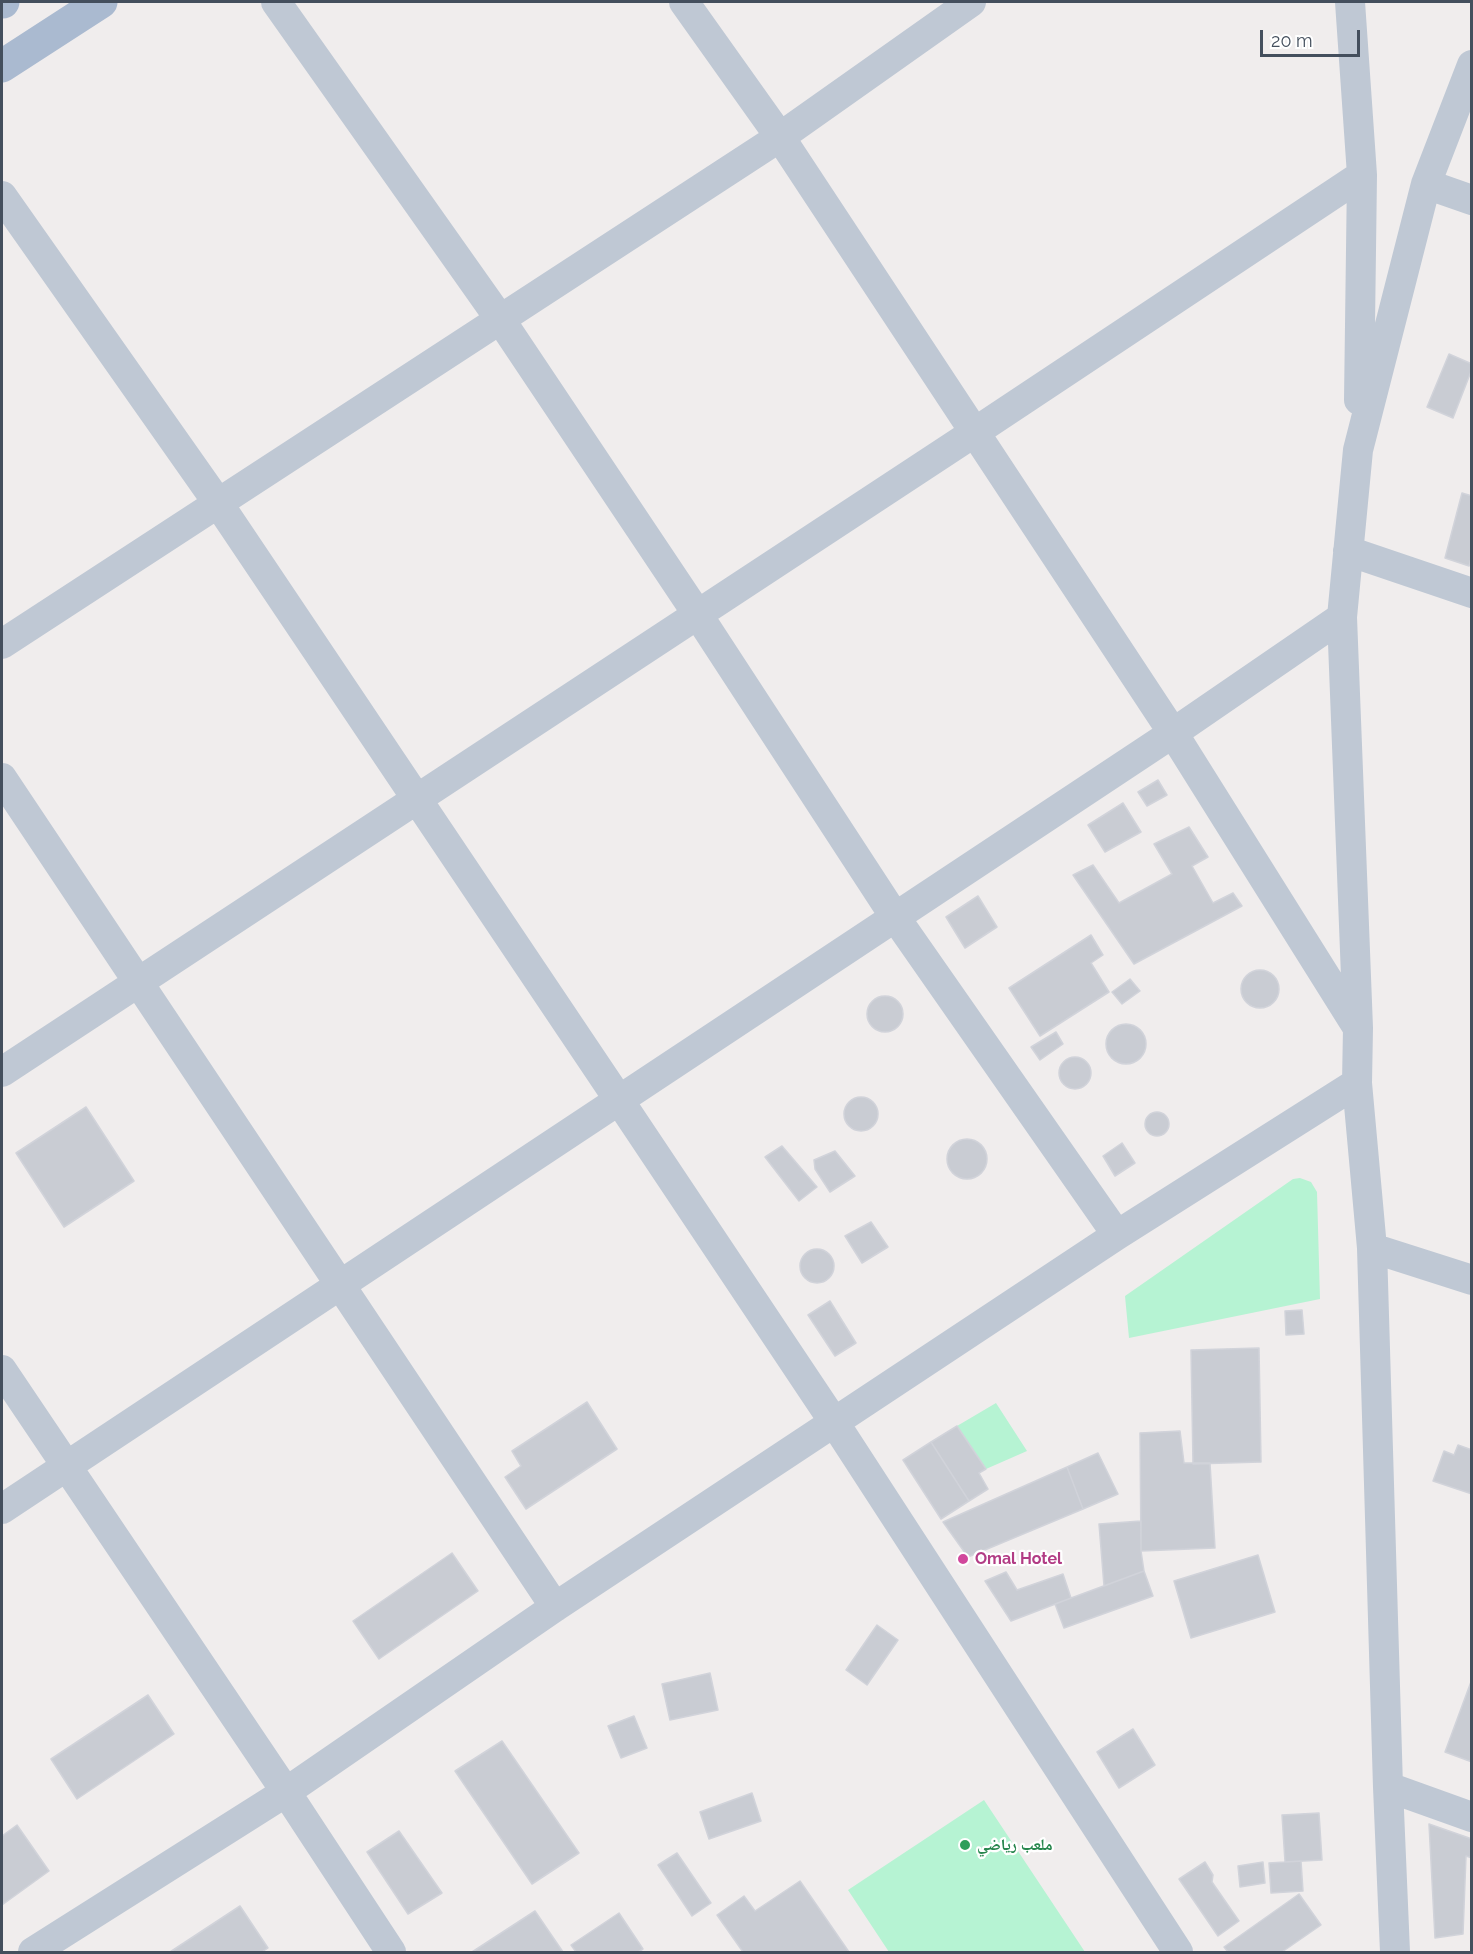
<!DOCTYPE html>
<meta charset="utf-8">
<style>
body{margin:0}
#map{position:relative;width:1473px;height:1954px;overflow:hidden;background:#f0eded;font-family:Raleway,sans-serif}
canvas{display:block}
.frame{position:absolute;inset:0;border:3px solid #444f5d;pointer-events:none}
.scale{position:absolute;left:1260px;top:30px;width:100px;height:27px;box-sizing:border-box;border:3px solid #444f5d;border-top:0;padding-left:8px;font-size:18px;line-height:21px;white-space:nowrap;color:#444f5d;-webkit-text-stroke:4px #fff;paint-order:stroke}
</style>
<div id="map">
<canvas width="1473" height="1954"></canvas>
<div class="frame"></div>
<div class="scale">20 m</div>
</div>
<script>
const g = document.querySelector('canvas').getContext('2d');
g.lineJoin = 'round';
function paint(path, color) { g.fillStyle = color; g.fill(path, 'evenodd'); }
function stroke(path, color, width, dash) { g.strokeStyle = color; g.lineWidth = width; g.lineCap = dash ? 'butt' : 'round'; g.setLineDash(dash || []); g.stroke(path); }
function write(font, color, halo, rows, align = 'center') {
  g.font = font + ' Raleway,"Noto Naskh Arabic",sans-serif'; g.lineWidth = 4.5; g.setLineDash([]); g.textBaseline = 'middle'; g.strokeStyle = halo; g.fillStyle = color; for (const [text, x, y, turn = 0] of rows) {
    g.save(); g.translate(x, y); g.rotate((+turn || 0) * Math.PI / 180); g.textAlign = isNaN(turn) ? turn : align; if (halo) g.strokeText(text, 0, 0); g.fillText(text, 0, 0); g.restore();
  }
}
paint(new Path2D(`
 M1300 1178 1311 1182 1317 1192 1320 1299 1129 1338 1125 1296 1293 1179Z
 M996 1403 1027 1451 986 1469 957 1426Z
 M984 1800 1085 1952H889L848 1890Z`), '#b6f3d3');
const building = new Path2D(`
 M1449 354 1472 364V369L1453 418 1427 407Z
 M1462 493 1472 496V555L1469 566 1445 558Z
 M1158 780 1167 795 1147 806 1138 792Z
 M1123 803 1141 832 1105 852 1088 825Z
 M1189 827 1208 857 1192 866 1213 903 1233 893 1242 906 1134 964 1073 875 1093 865 1119 903 1172 874 1154 844Z
 M978 896 997 927 965 948 946 917Z
 M1091 935 1103 955 1091 963 1109 992 1040 1036 1009 988Z
 M1241 989a19 19 0 1 1 38 0a19 19 0 1 1-38 0Z
 M1130 979 1140 991 1122 1004 1112 992Z
 M867 1014a18 18 0 1 1 36 0a18 18 0 1 1-36 0Z
 M1106 1044a20 20 0 1 1 40 0a20 20 0 1 1-40 0Z
 M1056 1032 1063 1044 1040 1060 1031 1047Z
 M1059 1073a16 16 0 1 1 32 0a16 16 0 1 1-32 0Z
 M844 1114a17 17 0 1 1 34 0a17 17 0 1 1-34 0Z
 M86 1107 134 1181 64 1227 16 1153Z
 M1145 1124a12 12 0 1 1 24 0a12 12 0 1 1-24 0Z
 M947 1159a20 20 0 1 1 40 0a20 20 0 1 1-40 0Z
 M1122 1143 1135 1163 1115 1176 1103 1156Z
 M782 1146 817 1187 799 1201 765 1157Z
 M835 1151 855 1176 830 1192 815 1169 814 1160Z
 M871 1222 888 1247 862 1263 845 1236Z
 M800 1266a17 17 0 1 1 34 0a17 17 0 1 1-34 0Z
 M830 1301 856 1343 835 1356 808 1315Z
 M1302 1310 1304 1334 1286 1335 1285 1311Z
 M1259 1348 1261 1462 1193 1464 1191 1350Z
 M587 1402 617 1449 526 1509 505 1477 521 1466 512 1451Z
 M957 1426 986 1469 979 1473 988 1489 969 1501 931 1442Z
 M1180 1431 1184 1463H1210L1215 1548 1141 1551 1140 1433Z
 M931 1442 969 1501 941 1519 903 1460Z
 M1458 1445 1472 1450V1494L1433 1481 1444 1451 1454 1455Z
 M1098 1453 1118 1494 1083 1509 1067 1467Z
 M1067 1467 1083 1509 968 1557 943 1522Z
 M1141 1521V1551L1144 1571 1104 1586 1099 1524Z
 M452 1553 478 1591 379 1659 353 1621Z
 M1258 1555 1275 1612 1191 1638 1174 1581Z
 M1144 1571 1153 1596 1064 1628 1055 1604Z
 M1006 1572 1017 1590 1063 1574 1071 1598 1011 1621 985 1581Z
 M877 1625 898 1640 867 1685 846 1670Z
 M710 1673 718 1710 670 1720 662 1684Z
 M1472 1679V1762L1445 1752Z
 M148 1695 174 1734 77 1799 51 1759Z
 M634 1716 647 1748 621 1758 608 1726Z
 M1133 1729 1155 1765 1119 1788 1097 1752Z
 M502 1741 579 1853 532 1884 455 1771Z
 M752 1793 761 1821 709 1839 700 1812Z
 M1319 1813 1322 1860 1285 1862 1282 1815Z
 M1429 1824 1472 1839V1858L1466 1856 1463 1934 1435 1938Z
 M17 1825 49 1871 2 1905V1836Z
 M399 1831 442 1893 408 1914 367 1852Z
 M677 1853 711 1903 692 1916 658 1865Z
 M1301 1861 1303 1891 1271 1893 1269 1863Z
 M1205 1862 1213 1875 1212 1882 1239 1921 1218 1936 1179 1879Z
 M1263 1862 1265 1883 1240 1887 1238 1866Z
 M800 1881 849 1952H743L717 1915 744 1896 755 1911Z
 M1299 1894 1321 1925 1282 1952H1228L1224 1947Z
 M240 1906 268 1948 262 1952H170Z
 M535 1911 563 1952H472Z
 M619 1913 643 1949 638 1952H576L571 1945Z`);
paint(building, '#c9ccd3');
stroke(building, '#d1d3da', 1.5);
stroke(new Path2D(`
 M276 2 500 319 698 615 895 917 1117 1235
 M684 2 780 137 1173 733 1356 1025
 M1350 2 1362 175 1359 400
 M1426 184 1472 200
 M2 196 218 503 619 1100 834 1422 1178 1952
 M1348 551 1472 593
 M2 644 780 137 971 2
 M2 778 555 1607
 M2 1072 975 432 1362 175
 M1372 1248 1472 1280
 M2 1370 286 1792 391 1952
 M2 1509 1173 733 1342 617
 M1388 1787 1472 1817
 M33 1952 286 1792 555 1607 1117 1235 1357 1083
 M1395 1952 1388 1787 1372 1248 1357 1083 1358 1028 1342 617 1358 450 1426 184 1472 65`), '#bfc8d4', 30);
stroke(new Path2D(`
 M2 2H3
 M2 66 101 2`), '#aabad0', 33);
for (const [x, y, r, color] of [
 [963,1559,6,"#d1479c"],
 [965,1845,6,"#2e9e5b"]
]) { const dot = new Path2D(); dot.arc(x, y, r, 0, 2 * Math.PI); g.fillStyle = color; g.fill(dot); stroke(dot, '#fff', 2); }
write('bold 16px', '#b23c85', '#fff', [
 ["Omal Hotel",975,1559]
], 'left');
write('bold 16px', '#27864d', '#fff', [
 ["ملعب رياضي",977,1845]
], 'left');
</script>
